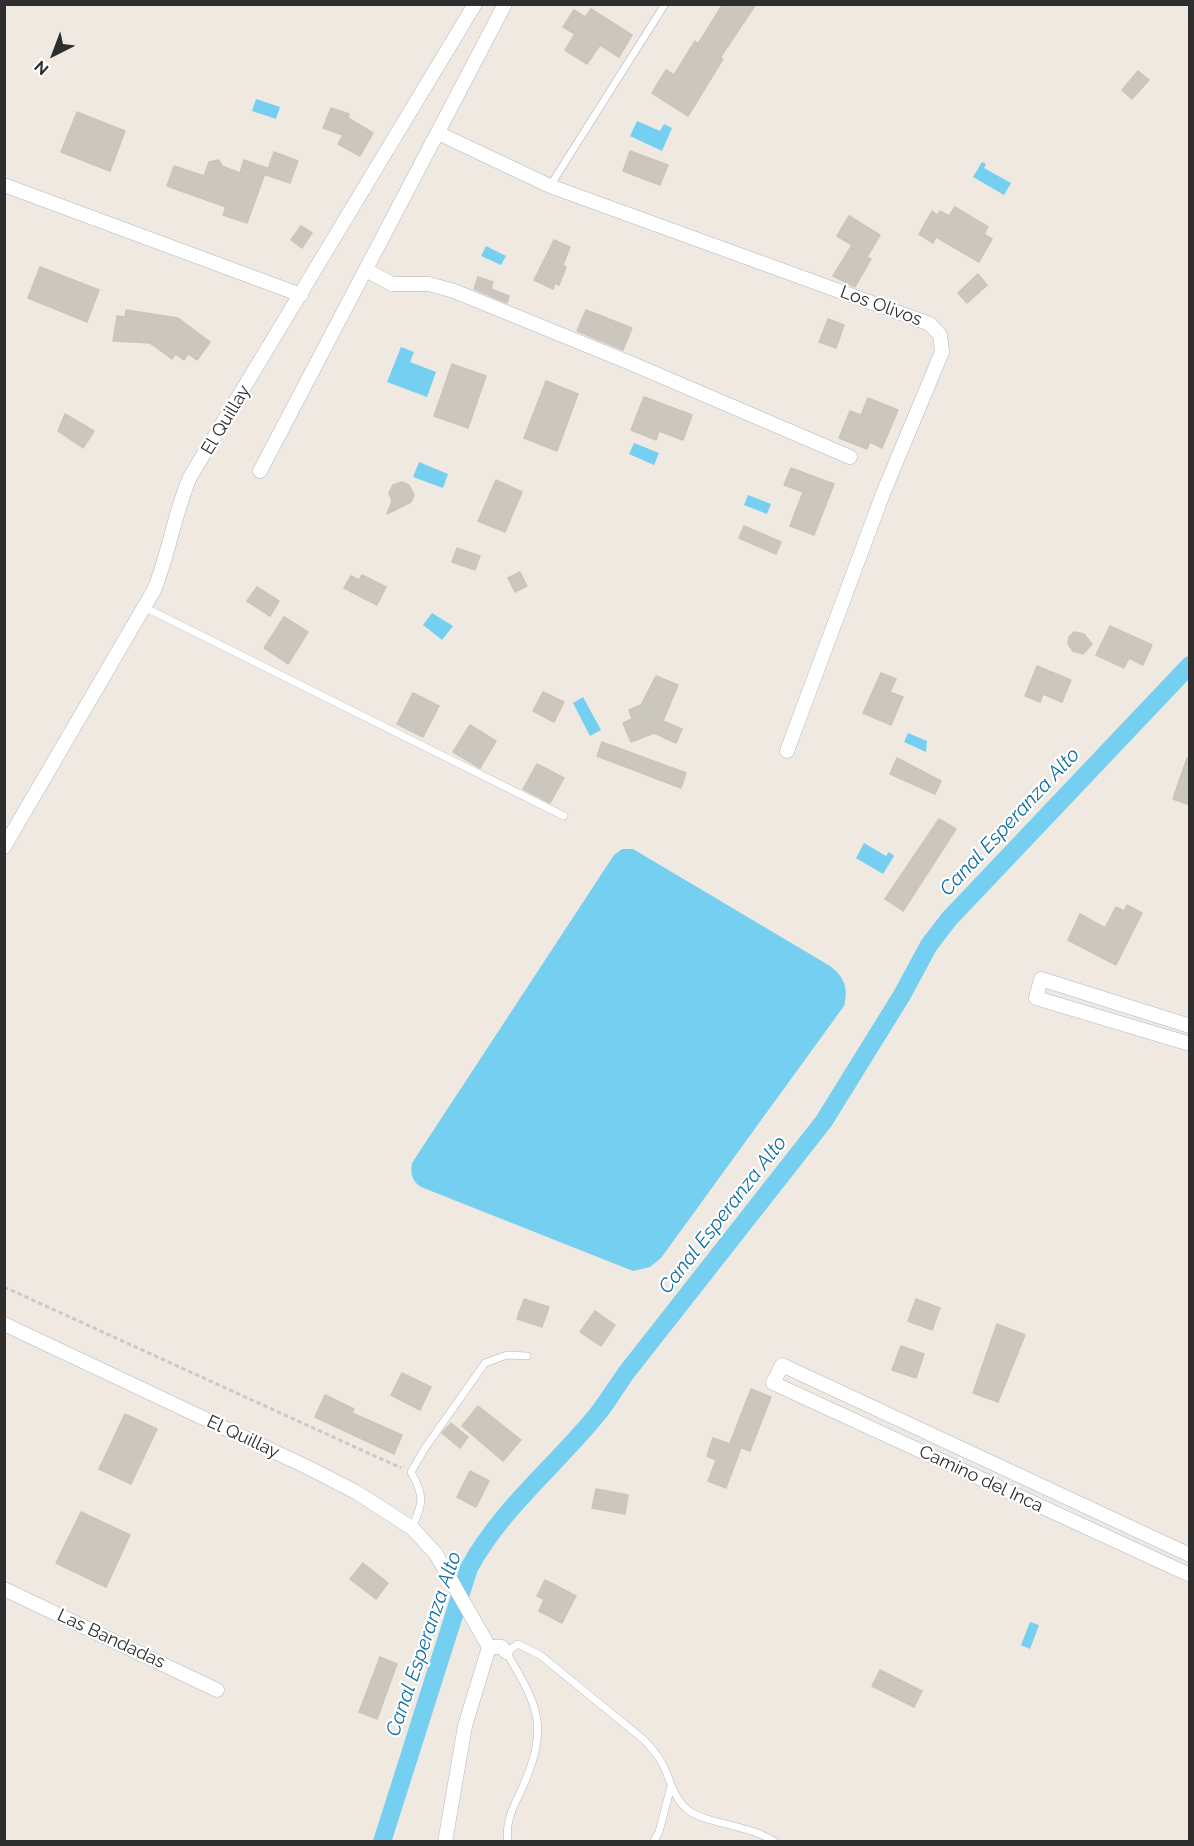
<!DOCTYPE html>
<style>
body{margin:0}
#map{position:relative;width:1194px;height:1846px;overflow:hidden;background:#efe9e1;font-family:Raleway,sans-serif}
canvas{display:block}
.frame{position:absolute;inset:0;border:6px solid #2e2e2e;pointer-events:none}
.north{position:absolute;left:24px;top:24px;width:60px;height:60px;-webkit-text-stroke:4px #fff;paint-order:stroke;rotate:222deg;font-size:16px;font-weight:700;line-height:24px;text-align:center;color:#2e2e2e}
.north::after{content:'';display:block;margin:auto;width:21px;height:27px;background:#2e2e2e;clip-path:polygon(50% 0,100% 100%,50% 72%,0 100%)}
</style>
<div id="map">
<canvas width="1194" height="1846"></canvas>
<div class="frame"></div>
<div class="north">N</div>
</div>
<script>
const g = document.querySelector('canvas').getContext('2d');
g.lineJoin = 'round';
function paint(path, color) { g.fillStyle = color; g.fill(path, 'evenodd'); }
function stroke(path, color, width, dash) { g.strokeStyle = color; g.lineWidth = width; g.lineCap = dash ? 'butt' : 'round'; g.setLineDash(dash || []); g.stroke(path); }
function write(font, color, halo, rows, align = 'center') {
  g.font = font + ' Raleway,sans-serif'; g.lineWidth = 4.5; g.setLineDash([]); g.textBaseline = 'middle'; g.strokeStyle = halo; g.fillStyle = color; for (const [text, x, y, turn = 0] of rows) {
    g.save(); g.translate(x, y); g.rotate((+turn || 0) * Math.PI / 180); g.textAlign = isNaN(turn) ? turn : align; if (halo) g.strokeText(text, 0, 0); g.fillText(text, 0, 0); g.restore();
  }
}
paint(new Path2D(`
 M256 99 280 107 276 119 252 111Z
 M637 121 660 131 664 124 672 128 662 151 630 136Z
 M982 162 986 164 984 168 1011 183 1004 195 973 177Z
 M486 246 506 256 501 265 481 256Z
 M401 347 414 352 410 362 436 372 427 397 387 382Z
 M634 443 659 453 654 465 629 454Z
 M419 462 448 474 443 488 413 477Z
 M748 495 771 504 767 514 744 505Z
 M432 613 453 626 442 640 423 625Z
 M583 697 601 730 590 736 573 703Z
 M908 733 927 741 926 752 904 742Z
 M864 843 886 856 889 852 894 856 883 874 856 858Z
 M622 849H633L830 966C844 976 849 989 844 1006L661 1258 650 1267 633 1271 421 1187C412 1181 410 1173 412 1163L614 855Z
 M1030 1622 1039 1625 1030 1649 1021 1645Z`), '#75cff0');
stroke(new Path2D(`
 M382 1842 469 1568C502 1507 557 1465 600 1411 609 1399 617 1386 626 1373L824 1121 902 995 929 945 949 919 1190 665`), '#75cff0', 18);
const building = new Path2D(`
 M723 4H756L720 58 723 59 688 116 652 93 666 70 674 75 695 41 698 44Z
 M591 9 632 35 619 57 600 45 587 64 565 50 575 34 563 27 574 10 585 17Z
 M1138 71 1149 80 1132 99 1122 90Z
 M331 108 349 114 348 118 373 133 360 156 338 144 343 135 323 128Z
 M77 112 125 131 110 171 61 152Z
 M630 151 668 165 660 185 623 171Z
 M274 152 298 161 290 183 266 175Z
 M219 160 222 166 240 173 244 160 267 168 247 223 223 215 226 207 167 186 174 166 204 176 209 162Z
 M955 207 988 227 984 234 992 239 979 262 936 237 933 243 919 234 932 211 938 215 940 211 949 216Z
 M849 216 880 235 867 257 871 259 855 287 833 276 852 245 837 236Z
 M301 226 312 233 302 248 291 240Z
 M554 240 570 247 563 265 566 267 559 285 555 283 553 289 534 280Z
 M40 267 99 290 87 322 28 298Z
 M978 274 987 285 967 303 958 293Z
 M478 277 493 282 491 289 509 296 507 303 474 289Z
 M126 310 178 318 210 342 197 360 188 354 184 360 175 354 172 359 150 343 113 341 117 316 125 317Z
 M586 310 632 328 623 350 577 331Z
 M828 319 844 325 836 348 819 342Z
 M452 364 486 376 468 428 434 416Z
 M546 381 578 394 557 451 524 438Z
 M644 397 692 415 683 440 659 431 656 440 631 430Z
 M868 398 898 410 882 448 870 442 867 449 839 438 850 411 861 415Z
 M65 414 94 431 83 448 58 431Z
 M791 468 834 484 814 535 790 526 803 492 784 485Z
 M496 480 522 492 505 532 478 521Z
 M402 482 409 485 414 495 411 502 387 514 392 501 389 493 393 485Z
 M744 526 781 542 776 554 739 538Z
 M457 548 480 556 475 570 452 562Z
 M520 572 527 586 515 592 508 578Z
 M362 575 386 587 377 605 344 588 351 576 359 580Z
 M257 587 279 601 270 616 247 601Z
 M284 617 308 632 288 664 264 648Z
 M1110 626 1152 645 1143 665 1129 658 1124 668 1096 655Z
 M1074 632 1084 634 1092 644 1083 654 1073 651 1068 644 1069 637Z
 M1037 666 1071 680 1062 702 1043 694 1040 702 1025 696Z
 M881 673 896 679 890 692 903 697 891 725 863 713Z
 M656 676 678 685 663 721 682 729 676 743 654 733 631 742 623 723 632 719 629 710 641 705Z
 M543 692 564 702 554 722 533 711Z
 M413 693 439 706 423 737 397 724Z
 M470 725 496 741 480 768 453 752Z
 M602 742 686 773 681 788 597 756Z
 M897 758 941 781 935 794 890 774Z
 M1187 758 1190 759V805L1173 799Z
 M537 764 564 778 550 803 523 789Z
 M939 819 956 829 903 911 885 899Z
 M1127 905 1142 913 1116 965 1068 940 1080 914 1105 928 1116 907 1124 911Z
 M524 1299 549 1307 542 1327 517 1319Z
 M916 1299 940 1308 932 1330 908 1321Z
 M595 1311 615 1325 601 1346 580 1332Z
 M997 1324 1025 1335 998 1402 973 1393Z
 M901 1346 924 1354 916 1378 892 1370Z
 M402 1373 431 1387 420 1410 391 1395Z
 M751 1389 771 1397 750 1451 730 1443Z
 M325 1395 354 1409 352 1413 402 1435 394 1454 315 1417Z
 M478 1406 521 1440 503 1461 462 1426Z
 M125 1414 157 1429 131 1484 99 1469Z
 M451 1423 468 1437 460 1448 442 1433Z
 M713 1438 741 1448 726 1488 708 1481 716 1460 707 1456Z
 M470 1471 489 1481 476 1507 457 1497Z
 M596 1489 628 1495 625 1514 592 1508Z
 M81 1512 130 1535 106 1587 56 1563Z
 M363 1563 388 1583 376 1599 350 1579Z
 M545 1580 576 1596 562 1623 539 1611 544 1599 537 1596Z
 M380 1657 397 1664 377 1719 359 1712Z
 M880 1670 922 1691 914 1707 872 1686Z`);
paint(building, '#cbc7bf');
stroke(building, '#cbc5ba', 1.5);
const service = new Path2D(`
 M550 186 665 4
 M144 607 564 816
 M412 1528C423 1502 425 1497 411 1472L425 1448 485 1363 507 1355 527 1356
 M508 1842C505 1824 512 1809 520 1793 549 1729 541 1710 506 1652L518 1644 540 1655 643 1739C651 1747 658 1755 663 1765 671 1781 673 1798 688 1810 706 1824 751 1825 775 1842
 M653 1842 659 1832 671 1786`);
const minor = new Path2D(`
 M438 133 550 186 930 324 940 335 942 352 884 491 787 751
 M4 185 301 295
 M366 270 392 284H429L454 291 628 362 850 457
 M260 471 505 4
 M4 847 154 590C169 554 174 514 190 477L475 4
 M1190 1026 1041 979 1036 998 1190 1044
 M4 1324 307 1467 356 1492 412 1528 436 1554 489 1647H502L506 1652
 M1190 1555 782 1365 773 1383 1190 1575
 M4 1589 217 1690
 M445 1842 465 1726 489 1647`);
stroke(service, '#b4b7c1', 8);
stroke(minor, '#b4b7c1', 15);
stroke(new Path2D(`
 M4 1287 401 1468`), '#c9c9c9', 3, [4.5, 3]);
stroke(service, '#fff', 7);
stroke(minor, '#fff', 14);
write('18px', '#2e2e2e', '#fff', [
 ["Los Olivos",881,306,20],
 ["El Quillay",226,420,-59],
 ["El Quillay",243,1437,25],
 ["Camino del Inca",981,1479,25],
 ["Las Bandadas",111,1639,25]
]);
write('italic 20px', '#0d6fa3', '#fff', [
 ["Canal Esperanza Alto",1010,822,-47],
 ["Canal Esperanza Alto",723,1215,-52],
 ["Canal Esperanza Alto",424,1644,-71]
]);
</script>
